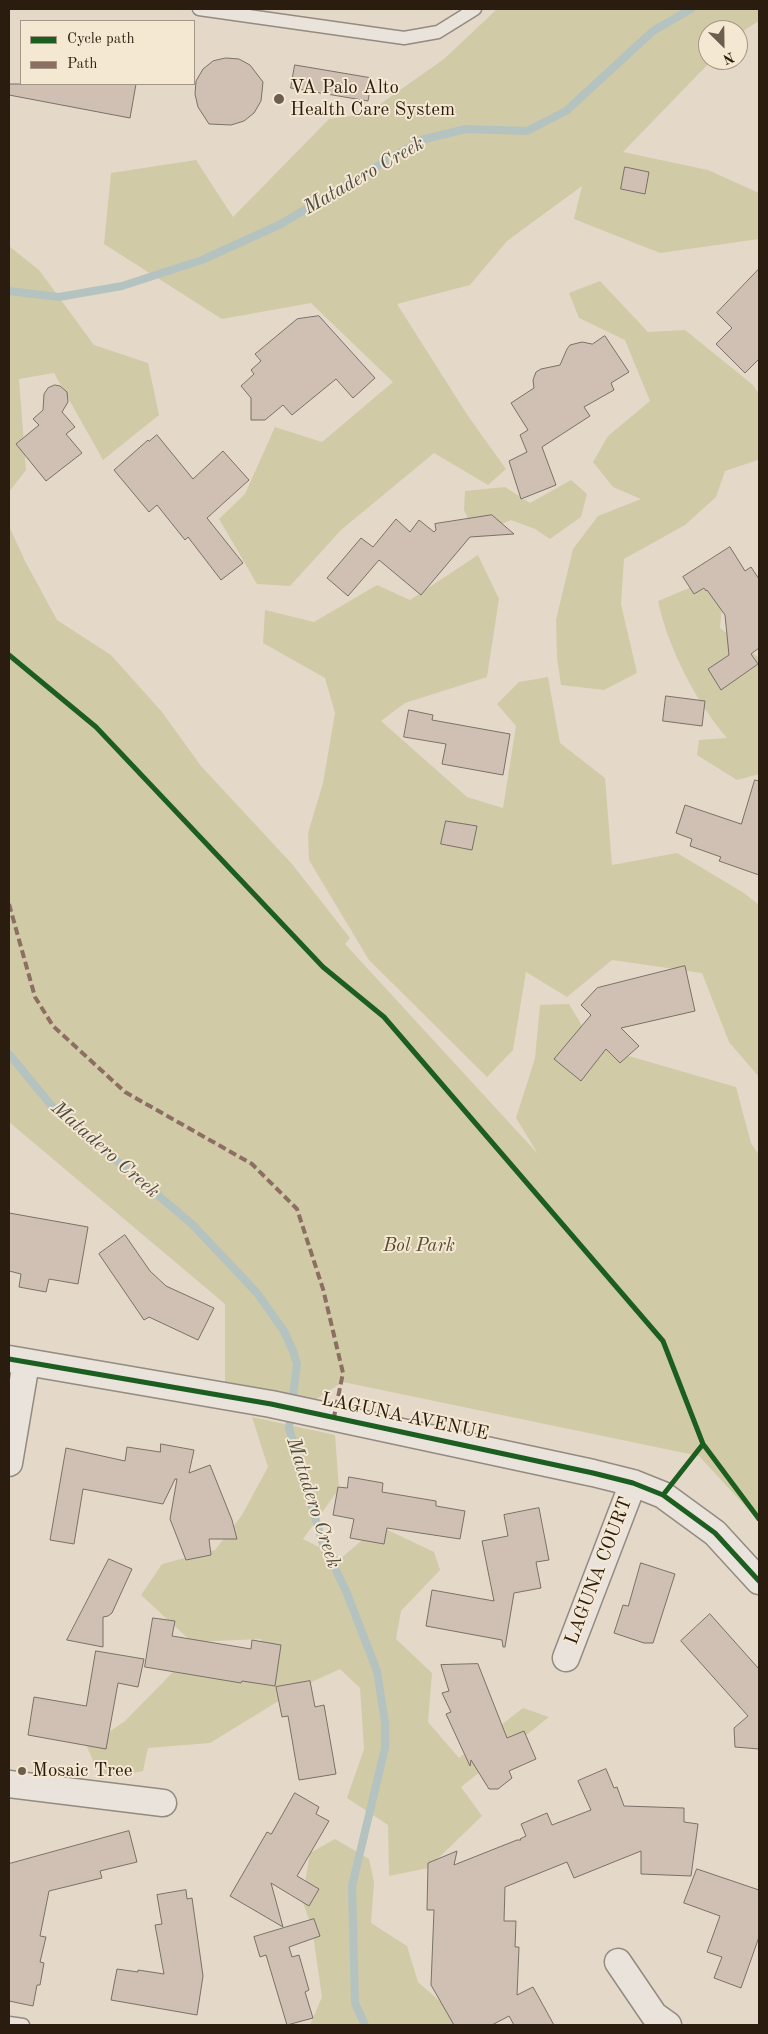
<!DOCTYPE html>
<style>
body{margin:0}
#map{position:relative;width:768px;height:2034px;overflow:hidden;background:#e4d9c8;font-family:"Old Standard TT",serif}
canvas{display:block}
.frame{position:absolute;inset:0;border:10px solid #2a1c0e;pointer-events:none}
.legend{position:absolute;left:20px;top:20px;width:175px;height:65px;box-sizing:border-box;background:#f5e8d3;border:1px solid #a49684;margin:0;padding:6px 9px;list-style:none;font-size:15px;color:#2a1c0e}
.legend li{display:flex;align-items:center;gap:10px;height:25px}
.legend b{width:25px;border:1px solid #a49684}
.north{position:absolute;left:698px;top:20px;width:50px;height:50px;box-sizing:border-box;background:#f5e8d3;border:1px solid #a49684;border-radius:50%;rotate:157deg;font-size:14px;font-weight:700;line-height:20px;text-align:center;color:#2a1c0e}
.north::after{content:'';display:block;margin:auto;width:18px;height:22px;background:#6b5e4f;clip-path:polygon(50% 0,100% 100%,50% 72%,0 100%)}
</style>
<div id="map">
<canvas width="768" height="2034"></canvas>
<div class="frame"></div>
<ul class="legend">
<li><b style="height:6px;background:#1b5e20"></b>Cycle path</li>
<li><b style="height:6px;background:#8d6e63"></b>Path</li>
</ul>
<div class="north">N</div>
</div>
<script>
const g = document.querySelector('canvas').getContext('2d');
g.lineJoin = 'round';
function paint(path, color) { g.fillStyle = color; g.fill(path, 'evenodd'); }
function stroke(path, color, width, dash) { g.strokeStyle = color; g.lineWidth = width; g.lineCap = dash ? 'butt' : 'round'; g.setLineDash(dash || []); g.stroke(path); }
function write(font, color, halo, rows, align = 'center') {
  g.font = font + ' "Old Standard TT",serif'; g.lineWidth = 4; g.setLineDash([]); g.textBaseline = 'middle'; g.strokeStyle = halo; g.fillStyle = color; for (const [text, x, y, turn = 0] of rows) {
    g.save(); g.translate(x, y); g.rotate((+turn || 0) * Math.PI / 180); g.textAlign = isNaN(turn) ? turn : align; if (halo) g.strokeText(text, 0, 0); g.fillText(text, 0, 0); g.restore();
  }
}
paint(new Path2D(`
 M497 9H759V21L738 34V30H708V60H712L623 152 708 170 759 193V239L660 253 574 219 582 186 507 241 470 285 397 304 468 416 506 469 488 485 434 453 341 530 290 586 257 584 219 519 245 494 275 427 322 442 393 382 311 303 222 319 104 244 111 173 196 160 233 217 329 119 366 114 444 59Z
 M9 246 39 270 94 345 148 363 159 415 103 460 54 373 19 379 26 470 9 492Z
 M600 281 648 332 685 330 753 385 759 394 758 460 725 471 716 497 685 525 624 559 621 604 637 673 604 690 561 685 557 657 556 620 573 549 598 516 641 499 613 487 593 462 608 436 650 401 625 340 579 318 569 293Z
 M571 480 587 494 581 517 550 539 535 529 511 520 494 527H472L464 510 465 491 505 487 530 503Z
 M9 526 25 561 57 620 111 655 162 712 201 766 292 864 350 938 345 944 538 1154 516 1118 535 1058 540 1005 569 1004 594 1046 736 1087 751 1143 759 1155V1521L699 1456 343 1382 307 1405 225 1385V1304L9 1122Z
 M478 555 499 599 487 677 405 703 381 721 467 797 503 808 516 726 497 704 519 682 548 677 560 743 605 778 612 865 677 853 744 893 759 905V1077L729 1042 702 973 612 960 567 997 526 972 513 1050 487 1077 369 960 309 860 308 833 323 783 335 713 325 678 263 643 265 610 314 622 377 585 410 600Z
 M694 586 723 596 720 628 759 658V774L737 780 697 755 699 740 727 738C696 702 668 648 658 601Z
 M252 1417 335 1435 339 1489 303 1539 341 1558 379 1526 434 1552 440 1570 401 1611 396 1639 432 1673 428 1722 459 1758 523 1708 549 1717 461 1787 482 1816 428 1868 389 1876 388 1825 347 1798 364 1749 360 1688 340 1669 303 1686 210 1743 148 1748 143 1771 101 1779 87 1747 125 1721 177 1668 263 1667 261 1639 192 1642 141 1595 162 1564 215 1550 242 1515 268 1467Z
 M335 1839 369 1859 374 1882 371 1923 407 1946 418 1982 454 2014 474 2025H310L322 1997 312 1928 302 1900 310 1853Z`), '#d1caa7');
stroke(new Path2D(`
 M9 291 59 297 122 286 202 260 281 224 421 140 466 129 527 131 566 111 653 31 691 9
 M9 1054 51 1105 192 1224 257 1293 284 1331 293 1351 297 1364 289 1428 323 1544 346 1591 377 1671 385 1722V1748L352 1886 355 2003 365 2025`), '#b4c3bf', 8);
const building = new Path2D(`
 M226 58 239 59 250 65 263 82 261 101 254 113 244 121 231 125 209 124 198 107 195 94 196 81 203 69 213 61Z
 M295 65 372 78 368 101 291 88Z
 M9 84H136L130 118 9 95Z
 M625 167 649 172 645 194 621 189Z
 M759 269V359L745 373 716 344 732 328 717 313Z
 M319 316 375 378 353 398 336 379 292 415 283 405 265 420H251V398L241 386 254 374 251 370 261 361 255 354 297 319Z
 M605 336 629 372 611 383 614 390 584 407 590 416 542 447 556 485 521 499 509 461 527 452 520 435 528 430 511 403 534 388 533 380 536 372 541 369 560 365 567 349 570 345 582 342 592 344Z
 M55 385 60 386 67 392 68 402 62 412 75 427 66 434 82 453 46 481 16 444 39 425 33 419 43 410 44 394 48 388Z
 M157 435 193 479 223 451 249 480 207 518 243 563 221 580 188 537 185 540 157 505 149 512 114 470 148 440 149 441Z
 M492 515 514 534 470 537 421 595 379 560 348 596 327 578 361 538 373 547 396 519 410 532 419 520 434 532 436 530 435 524Z
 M730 547 745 571 751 567 759 579V648L751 654 758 664 721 690 708 669 729 655 725 615 707 590 706 591 704 588 694 594 683 577Z
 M666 696 705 701 702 726 663 721Z
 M409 710 433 715 432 720 510 734 503 775 442 764 446 744 404 737Z
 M755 780 759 781V875L719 861 721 857 690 846 692 839 676 833 685 805 741 824Z
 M446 821 477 826 472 850 441 844Z
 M685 966 695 1011 621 1028 639 1046 620 1063 606 1049 581 1081 554 1059 591 1015 581 1005 597 988Z
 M9 1213 88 1227 78 1284 49 1279 46 1292 19 1287 21 1274 9 1271Z
 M125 1235 150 1271 166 1286 214 1308 198 1340 149 1317 144 1320 99 1254Z
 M161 1444 194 1450 189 1473 210 1465 232 1520 237 1539H209L211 1555 186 1560 170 1519 177 1479H175L163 1504 83 1489 74 1544 50 1540 66 1448 125 1461 127 1447 160 1452Z
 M349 1477 383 1483 382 1492 436 1501V1506L465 1511 460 1539 387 1528 384 1544 350 1538 354 1519 333 1515 338 1487 347 1488Z
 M539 1508 549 1560 536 1562 541 1588 514 1593 505 1647H503L502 1640 426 1626 432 1590 494 1601 482 1541 508 1536 504 1515Z
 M109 1559 132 1569 112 1613 108 1616 103 1617V1647L67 1640Z
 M641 1563 675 1574 653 1643H644L614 1633 623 1605 628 1606Z
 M710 1614 759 1669V1749L735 1747 734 1728 748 1716 681 1641Z
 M153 1618 175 1621 172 1636 251 1649 252 1640 281 1645 275 1686 242 1681 241 1683 145 1667Z
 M96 1651 144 1659 138 1687 118 1683 106 1749 28 1735 34 1697 86 1706Z
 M478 1664 507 1738 524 1731 536 1759 509 1771 512 1778 498 1789H489L471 1760 470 1766 446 1714 451 1712 442 1693 449 1691 441 1665Z
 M310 1681 315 1707 324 1705 336 1774 299 1780 288 1716 282 1717 276 1687Z
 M606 1769 614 1788 617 1787 624 1806 684 1808V1822L698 1824 691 1876 641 1874V1851L574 1878 567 1862 505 1887 504 1921H516L515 1947H519L517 1995 533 1987 554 2025H514L509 2016 492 2025H454L431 1985 434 1910H427L428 1863 457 1851 454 1865 517 1840H521L520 1839 526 1836 521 1824 547 1813 552 1825 591 1810 578 1781Z
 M295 1793 319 1807 316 1814 329 1821 297 1876 319 1889 309 1906 271 1883 283 1927 230 1896 267 1832 271 1834Z
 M129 1831 137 1862 100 1871 102 1878 49 1891 40 1936 46 1937 40 1962 44 1963 40 1985H37L33 2006 9 2001V1864Z
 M697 1869 759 1890V1937L741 1988 714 1978 722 1957 707 1952 720 1916 684 1903Z
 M186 1890 187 1899 192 1898 203 1976 197 2015 111 2000 117 1969 138 1972V1970L164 1974 155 1925 162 1924 157 1895Z
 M314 1919 320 1936 289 1947 292 1957 299 1955 309 1990 305 1992 313 2018 287 2025 266 1955 260 1957 254 1937Z`);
paint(building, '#d0bfb3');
stroke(building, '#797167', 1);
const lane = new Path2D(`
 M199 9 404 38 438 32 475 9
 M9 2023 23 2025`);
const street = new Path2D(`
 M9 1359 271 1404 593 1473 633 1483 663 1495 715 1533 759 1581
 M9 1463 26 1363
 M566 1658 633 1483
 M9 1784 163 1803
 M618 1962 654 2015 668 2025`);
stroke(lane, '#938b80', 15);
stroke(street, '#938b80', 29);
stroke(lane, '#e9e3db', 12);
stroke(street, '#e9e3db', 26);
stroke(new Path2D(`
 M9 904 35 997 53 1026 125 1092 252 1164 297 1209 323 1289 343 1373 334 1417`), '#8d6e63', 4, [8, 4]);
stroke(new Path2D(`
 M9 655 96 727 323 967 384 1017 663 1341 703 1444 759 1519
 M9 1359 271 1404 593 1473 633 1483 663 1495 715 1533 759 1581
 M663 1495 703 1444`), '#1b5e20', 5);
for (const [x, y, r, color] of [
 [279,99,6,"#6b5e4f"],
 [22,1771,5,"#6b5e4f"]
]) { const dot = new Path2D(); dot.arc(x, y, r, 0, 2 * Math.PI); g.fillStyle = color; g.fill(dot); stroke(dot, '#f5e8d3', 2); }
write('19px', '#2a1c0e', '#f5e8d3', [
 ["VA Palo Alto",290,88],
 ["Health Care System",290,110],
 ["Mosaic Tree",32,1771]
], 'left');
write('italic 19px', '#574d34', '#f5e8d3', [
 ["Bol Park",419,1246]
]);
write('19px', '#2a1c0e', '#f5e8d3', [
 ["LAGUNA AVENUE",405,1417,12],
 ["LAGUNA COURT",599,1571,-69]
]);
write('italic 20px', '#4d4b42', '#f5e8d3', [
 ["Matadero Creek",364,176,-30],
 ["Matadero Creek",105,1150,41],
 ["Matadero Creek",313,1503,72]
]);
</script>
